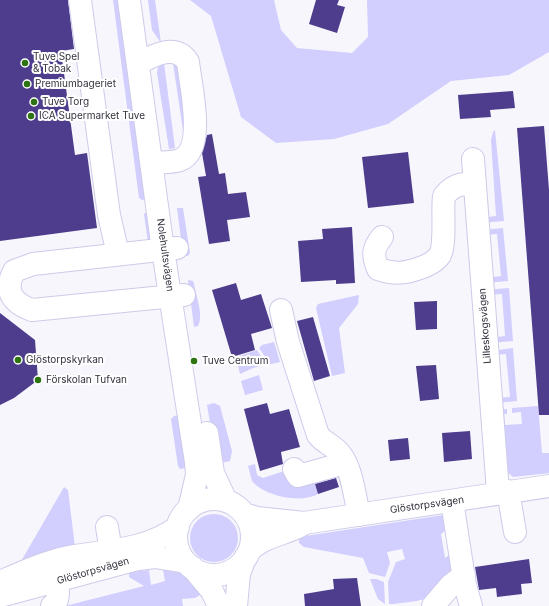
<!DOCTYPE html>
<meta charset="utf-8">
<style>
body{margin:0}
canvas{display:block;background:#f6f6fc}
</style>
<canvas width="549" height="606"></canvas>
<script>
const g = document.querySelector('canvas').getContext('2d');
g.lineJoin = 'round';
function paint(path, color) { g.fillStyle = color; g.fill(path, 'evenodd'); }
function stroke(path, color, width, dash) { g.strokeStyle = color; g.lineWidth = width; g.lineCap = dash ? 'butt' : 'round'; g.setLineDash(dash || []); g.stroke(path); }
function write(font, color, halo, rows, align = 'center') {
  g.font = font + ' Inter,sans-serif'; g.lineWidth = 4; g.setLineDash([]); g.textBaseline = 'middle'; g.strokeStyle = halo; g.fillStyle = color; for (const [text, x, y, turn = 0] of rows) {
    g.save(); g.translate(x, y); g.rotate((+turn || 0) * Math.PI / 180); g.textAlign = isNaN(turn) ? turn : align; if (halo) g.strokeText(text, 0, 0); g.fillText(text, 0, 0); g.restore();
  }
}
paint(new Path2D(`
 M113 0H124L152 199 142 200 139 198Z
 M148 0H155L161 43 152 30Z
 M190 0H274L281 30 297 48 352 53 368 37 367 0H549V52L509 75 451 81 388 124 334 139 276 143 241 117 211 16Z
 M177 61 190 130 184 137 173 63Z
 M164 63 175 148 169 149 157 73 158 67Z
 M495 130 504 221 481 223V218L496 216 491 140 493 132Z
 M177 208H183L190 253 188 256 183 255Z
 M147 211 155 236 148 243 144 214Z
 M503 228 508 281 486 283V278L501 276 497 234 482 235 481 230Z
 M188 280 193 281 194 284C196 295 204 316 198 326L194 327Z
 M509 288 513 341 491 343 490 338 505 336 502 294 487 295 486 290Z
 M359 295 358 304 339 328 345 373 332 376 316 308 318 304Z
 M274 342 280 362 267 365V360L259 348 262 345Z
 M513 348 517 401 496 403 495 398 510 397 506 354 492 355 491 351Z
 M257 350 263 359 264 365 253 368 240 374 236 357Z
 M259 375 263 390 245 395 241 381Z
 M214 403 220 406 232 451 230 461 217 464 207 405Z
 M538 406 542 453H549V473L513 477 500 466 498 410 507 409V414H504L505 425 522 424 521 412 512 413V408Z
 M184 414 192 467 180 469 178 466 171 419 174 416Z
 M255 464 257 475 263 478 287 470 314 481 318 494C301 504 264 496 252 481L248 466Z
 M64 487 68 490 75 547 20 563Z
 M190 538a24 24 0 1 1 48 0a24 24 0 1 1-48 0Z
 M450 514 451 526 441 534 445 558 455 551C456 567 445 588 431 596 421 602 405 602 394 604H389L388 582 396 562 405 559 402 549 387 552 390 563 385 577 369 573 363 558 304 547 299 543V537Z
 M162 564 184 571 205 592 195 598 182 599 183 606H65L144 586 129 577V572L149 570 151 585 165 581Z
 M370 579H376L384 582 385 604 378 599Z`), '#d2cefe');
paint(new Path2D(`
 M0 0H68L74 49 61 51 75 155 87 153 97 228 0 241Z
 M316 0H339L337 5 345 7 337 33 309 24Z
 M513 91 515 108 490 110 491 117 460 119 458 95Z
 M544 126 549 190V415H539L517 128Z
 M212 134 219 174 225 173 228 194 246 192 250 217 227 220 230 241 209 244 198 177 206 176 202 153 207 135Z
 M408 152 414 203 368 208 362 157Z
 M352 227 355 283 336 284V280L301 282 298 241 323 239 322 229Z
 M236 283 241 300 261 294 272 328 251 334 255 350 232 357 212 290Z
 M437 301V329L416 330 414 302Z
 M0 313 35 340 38 380 14 398 0 405Z
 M313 317 330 376 314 381 297 321Z
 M436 365 439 399 420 401 416 366Z
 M267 403 270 414 289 409 300 447 281 452 283 464 260 471 244 409Z
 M470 431 472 459 444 462 442 433Z
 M408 438 410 459 390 461 388 440Z
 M336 478 339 487 318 494 315 484Z
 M529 559 532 583 521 584 522 594 497 597 496 588 479 590 475 567Z
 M357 578 361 606H305L304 594 334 589 333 579Z`), '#4d3d8c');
const minor = new Path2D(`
 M80 0 109 215 118 254
 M129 0 163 250 196 462 197 475 189 509
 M138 64C153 55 176 43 188 62 190 83 207 150 180 160 172 163 161 162 152 163
 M473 159 498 492
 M382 237C373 248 372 255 378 269 393 274 404 274 420 268 427 266 436 261 440 255 446 244 442 209 444 196 453 185 460 184 474 183
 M177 248 33 264 14 271C4 291 12 303 32 310L184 295
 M281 310 288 342 318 435C324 443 335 446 341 455 352 469 355 498 359 515
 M207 433 213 473 226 501
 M294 469 298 476 345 463
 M508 491 515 532
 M176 537a38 38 0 1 1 76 0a38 38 0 1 1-76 0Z
 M452 501 465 585 471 606
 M244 514 257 518 304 523 549 486
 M107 527 113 564
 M249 551C263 536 284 535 302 525
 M192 567 212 591 219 606
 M0 582C23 572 45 562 69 557 108 550 144 551 178 527
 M0 596 138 559 155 557 186 562
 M52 606C60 601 58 590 57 582
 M236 606 239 574 245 558
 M433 606 451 585 464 575`);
stroke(minor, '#cdcbea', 24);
stroke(minor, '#fff', 22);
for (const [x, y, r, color] of [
 [25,63,4,"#2e7311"],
 [27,84,4,"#2e7311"],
 [34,102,4,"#2e7311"],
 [31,116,4,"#2e7311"],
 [18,360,4,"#2e7311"],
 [194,361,4,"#2e7311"],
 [38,380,4,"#2e7311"]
]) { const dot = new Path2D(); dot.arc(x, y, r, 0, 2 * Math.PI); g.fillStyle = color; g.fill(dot); stroke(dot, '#fff', 1.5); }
write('10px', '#33323e', '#fff', [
 ["Tuve Spel",33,57],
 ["& Tobak",33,69],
 ["Premiumbageriet",35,84],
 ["Tuve Torg",42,102],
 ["ICA Supermarket Tuve",39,116],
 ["Glöstorpskyrkan",26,360],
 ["Tuve Centrum",202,361],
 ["Förskolan Tufvan",46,380]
], 'left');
write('10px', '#33323e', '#fff', [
 ["Nolehultsvägen",165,255,82],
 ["Lilleskogsvägen",485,326,-94],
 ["Glöstorpsvägen",427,505,-8],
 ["Glöstorpsvägen",93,571,-16]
]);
</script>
